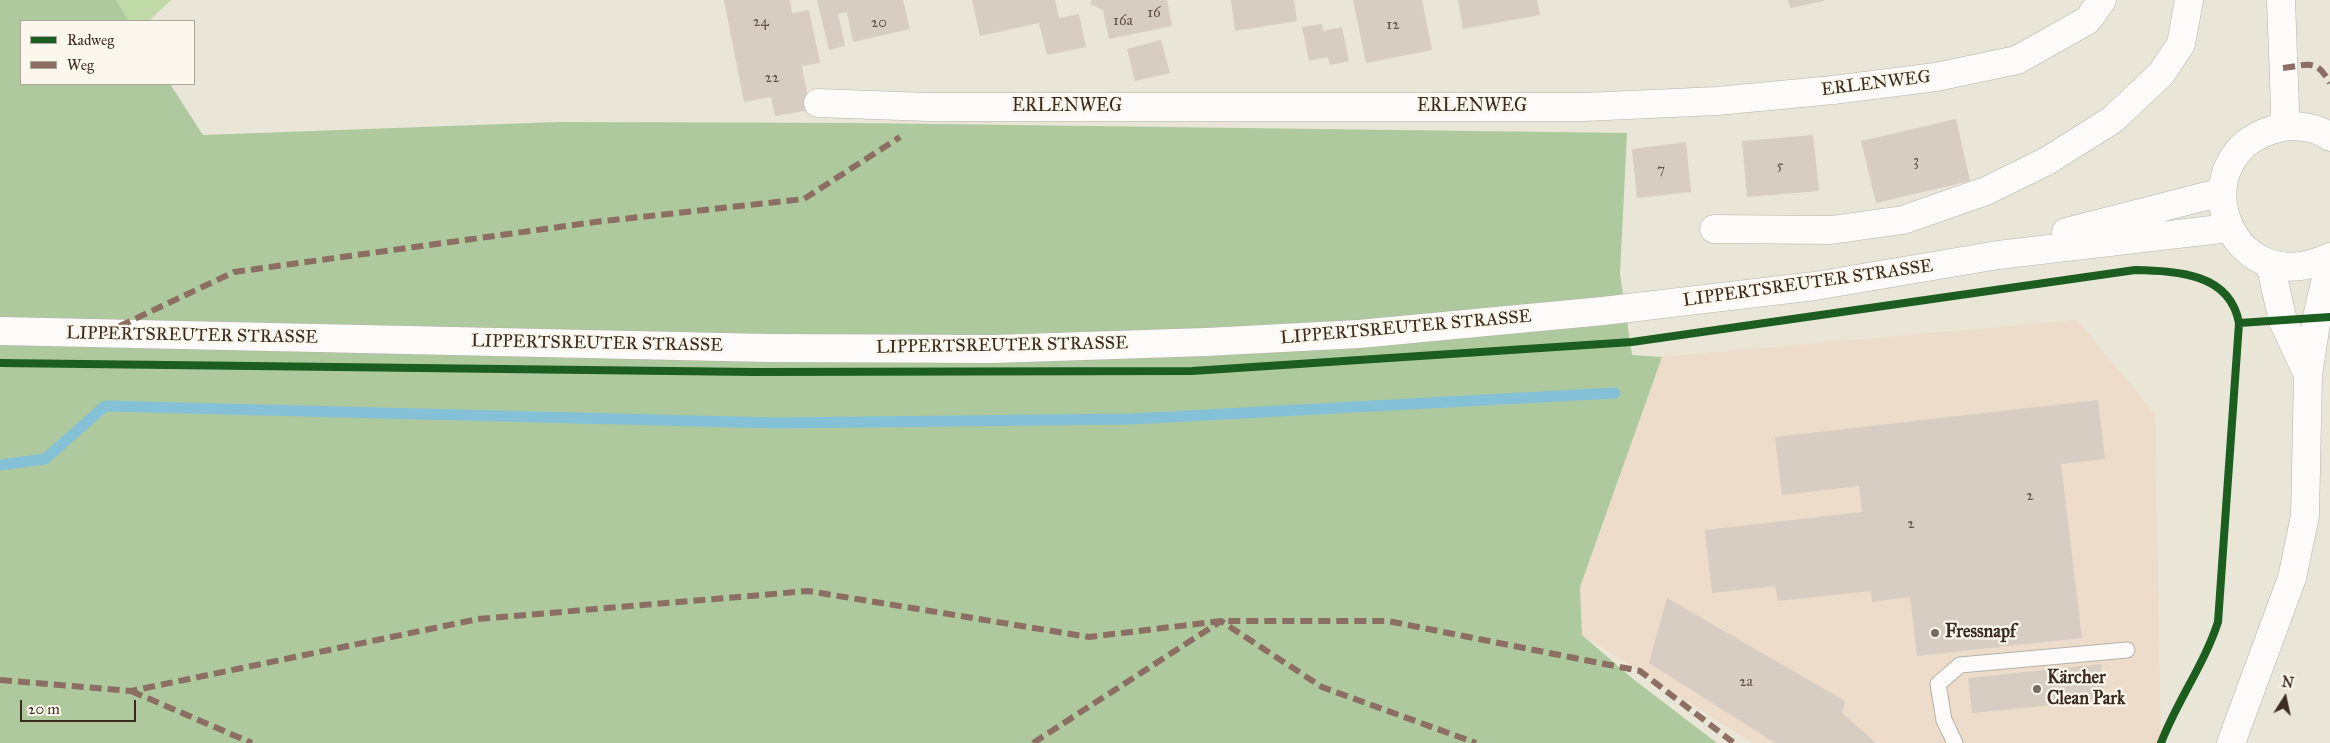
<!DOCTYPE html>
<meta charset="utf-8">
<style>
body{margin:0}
#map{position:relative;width:2330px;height:743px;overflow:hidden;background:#e9e5d7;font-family:"IM FELL Great Primer",serif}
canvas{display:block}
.legend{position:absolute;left:20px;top:20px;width:175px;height:65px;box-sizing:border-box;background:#fbf7ec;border:1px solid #aea59a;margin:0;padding:6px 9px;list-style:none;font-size:15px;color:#3b2a1e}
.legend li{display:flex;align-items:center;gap:10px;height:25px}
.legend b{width:25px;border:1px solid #aea59a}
.north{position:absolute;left:2260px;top:673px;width:50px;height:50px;-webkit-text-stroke:4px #fbf7ec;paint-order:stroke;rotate:10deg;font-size:14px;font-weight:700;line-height:20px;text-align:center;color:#3b2a1e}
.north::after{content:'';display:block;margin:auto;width:18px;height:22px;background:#3b2a1e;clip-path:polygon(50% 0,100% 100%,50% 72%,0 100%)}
.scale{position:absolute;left:20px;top:700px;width:116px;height:22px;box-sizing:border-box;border:2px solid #3b2a1e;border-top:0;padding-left:6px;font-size:15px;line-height:18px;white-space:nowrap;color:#3b2a1e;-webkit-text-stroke:4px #fbf7ec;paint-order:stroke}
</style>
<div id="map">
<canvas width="2330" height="743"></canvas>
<ul class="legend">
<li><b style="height:6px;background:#1b5e20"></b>Radweg</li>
<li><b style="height:6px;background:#8d6e63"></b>Weg</li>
</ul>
<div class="north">N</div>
<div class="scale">20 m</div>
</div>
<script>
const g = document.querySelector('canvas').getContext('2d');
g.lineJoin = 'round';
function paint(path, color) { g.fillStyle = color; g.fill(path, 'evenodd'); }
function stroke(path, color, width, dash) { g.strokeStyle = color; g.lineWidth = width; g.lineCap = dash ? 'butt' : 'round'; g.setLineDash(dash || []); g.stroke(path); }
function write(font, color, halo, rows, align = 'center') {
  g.font = font + ' "IM FELL Great Primer",serif'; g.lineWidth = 4.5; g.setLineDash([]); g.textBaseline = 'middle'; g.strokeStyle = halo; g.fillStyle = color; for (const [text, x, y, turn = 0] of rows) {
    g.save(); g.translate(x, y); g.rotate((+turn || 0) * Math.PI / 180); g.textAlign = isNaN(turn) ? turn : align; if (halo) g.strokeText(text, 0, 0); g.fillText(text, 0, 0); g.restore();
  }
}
paint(new Path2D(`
 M2077 320 2155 414 2161 743H1753L1582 635 1580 587 1662 357Z`), '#eedcca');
paint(new Path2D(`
 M116 0H171L149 21H129Z`), '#bfd9a7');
paint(new Path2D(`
 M0 0H116L129 21H21V84H170L203 135 559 122 857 123 1627 133 1620 274 1632 355 1662 357 1580 587 1582 635 1633 679 1717 743H0Z`), '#aec99d');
stroke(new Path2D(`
 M0 465 45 459 105 406 776 423 1131 419 1615 393`), '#84c1d6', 11);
paint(new Path2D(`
 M724 0H790L792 13 809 10 820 63 802 66 810 110 775 116 771 97 744 102Z
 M817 0H903L910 29 853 42 847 12 838 14 845 46 829 50Z
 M972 0H1055L1059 18 1079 14 1086 47 1047 55 1039 23 980 36Z
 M1092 0H1167L1172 26 1109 39 1103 10 1090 4Z
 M1231 0H1294L1297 21 1235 31Z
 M1353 0H1422L1432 50 1366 63Z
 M1458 0H1537L1540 15 1463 29Z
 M1788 0H1823L1824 1 1790 8Z
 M1322 24 1323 31 1342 27 1349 61 1330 65 1328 57 1309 61 1302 27Z
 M1161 40 1170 73 1135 81 1127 49Z
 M1956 119 1970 181 1876 203 1861 141Z
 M1813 135 1819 191 1747 197 1742 141Z
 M1686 142 1691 192 1637 198 1632 149Z
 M2098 400 2105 459 2061 464 2082 638 1917 656 1910 597 1872 602 1871 591 1778 601 1775 586 1712 593 1705 530 1862 512 1859 486 1782 495 1775 437Z
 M1667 598 1845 701 1842 713 1876 743H1775L1649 663Z
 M2101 664 2105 700 1972 713 1968 678Z`), '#d8cdc3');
const lane = new Path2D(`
 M1955 743 1944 720 1938 684 1960 665 2127 650`);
const street = new Path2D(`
 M2281 0 2285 108 2284 126
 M818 103 928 107H1584L1717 101 1833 90 1936 77 2017 60 2088 20 2102 0
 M1714 229 1831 230 1903 220 1986 191 2047 161 2112 120 2161 74 2181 44 2189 0`);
const secondary = new Path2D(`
 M2330 137C2317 127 2295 124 2279 128 2177 152 2225 306 2330 257
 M2066 232 2222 192
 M2270 264 2283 321 2308 375
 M0 331 768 348 993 349 1206 342 1359 334 1603 311 1815 286 1998 255 2229 228
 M2231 743 2292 578 2305 516 2308 375 2317 317 2330 261`);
stroke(lane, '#b6b2a8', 17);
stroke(street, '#b6b2a8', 29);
stroke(secondary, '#b6b2a8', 29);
stroke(lane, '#fcfbf9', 15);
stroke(street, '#fcfbf9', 28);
stroke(secondary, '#fcfbf9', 28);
stroke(new Path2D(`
 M2283 68C2309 65 2316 58 2330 83
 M103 334 234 272 595 222 804 199 900 137
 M0 680 131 691 478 619 808 591 1089 637 1221 621H1388L1640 671 1734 743
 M131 691 252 743
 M1033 743 1221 621 1322 687 1476 743`), '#8d6e63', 6, [12, 6]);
stroke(new Path2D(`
 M2239 323 2330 317
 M0 363 754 372 1192 371 1632 342 2135 270C2177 271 2230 273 2239 323L2218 622C2204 665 2177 701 2161 743`), '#1b5e20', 8);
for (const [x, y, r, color] of [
 [1935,633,5,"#786b5f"],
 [2037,689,5,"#786b5f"]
]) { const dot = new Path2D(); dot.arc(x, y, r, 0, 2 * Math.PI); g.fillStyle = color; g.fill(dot); stroke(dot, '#fbf7ec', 2); }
write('15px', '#625347', null, [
 ["16",1154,13],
 ["16a",1123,21],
 ["24",761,22],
 ["20",879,23],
 ["12",1393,25],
 ["22",772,78],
 ["3",1916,161],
 ["5",1780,166],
 ["7",1661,170],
 ["2",2030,496],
 ["2",1911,524],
 ["2a",1746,682]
]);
write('18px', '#3b2a1e', '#fbf7ec', [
 ["ERLENWEG",1876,84,-7],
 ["ERLENWEG",1067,107],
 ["ERLENWEG",1472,107],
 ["LIPPERTSREUTER STRASSE",1808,284,-8],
 ["LIPPERTSREUTER STRASSE",1406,328,-5],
 ["LIPPERTSREUTER STRASSE",192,336,1],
 ["LIPPERTSREUTER STRASSE",597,344,1],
 ["LIPPERTSREUTER STRASSE",1002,346,-1]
]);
write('bold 18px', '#3b2a1e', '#fbf7ec', [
 ["Fressnapf",1945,633],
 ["Kärcher",2047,679],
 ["Clean Park",2047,700]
], 'left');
</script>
